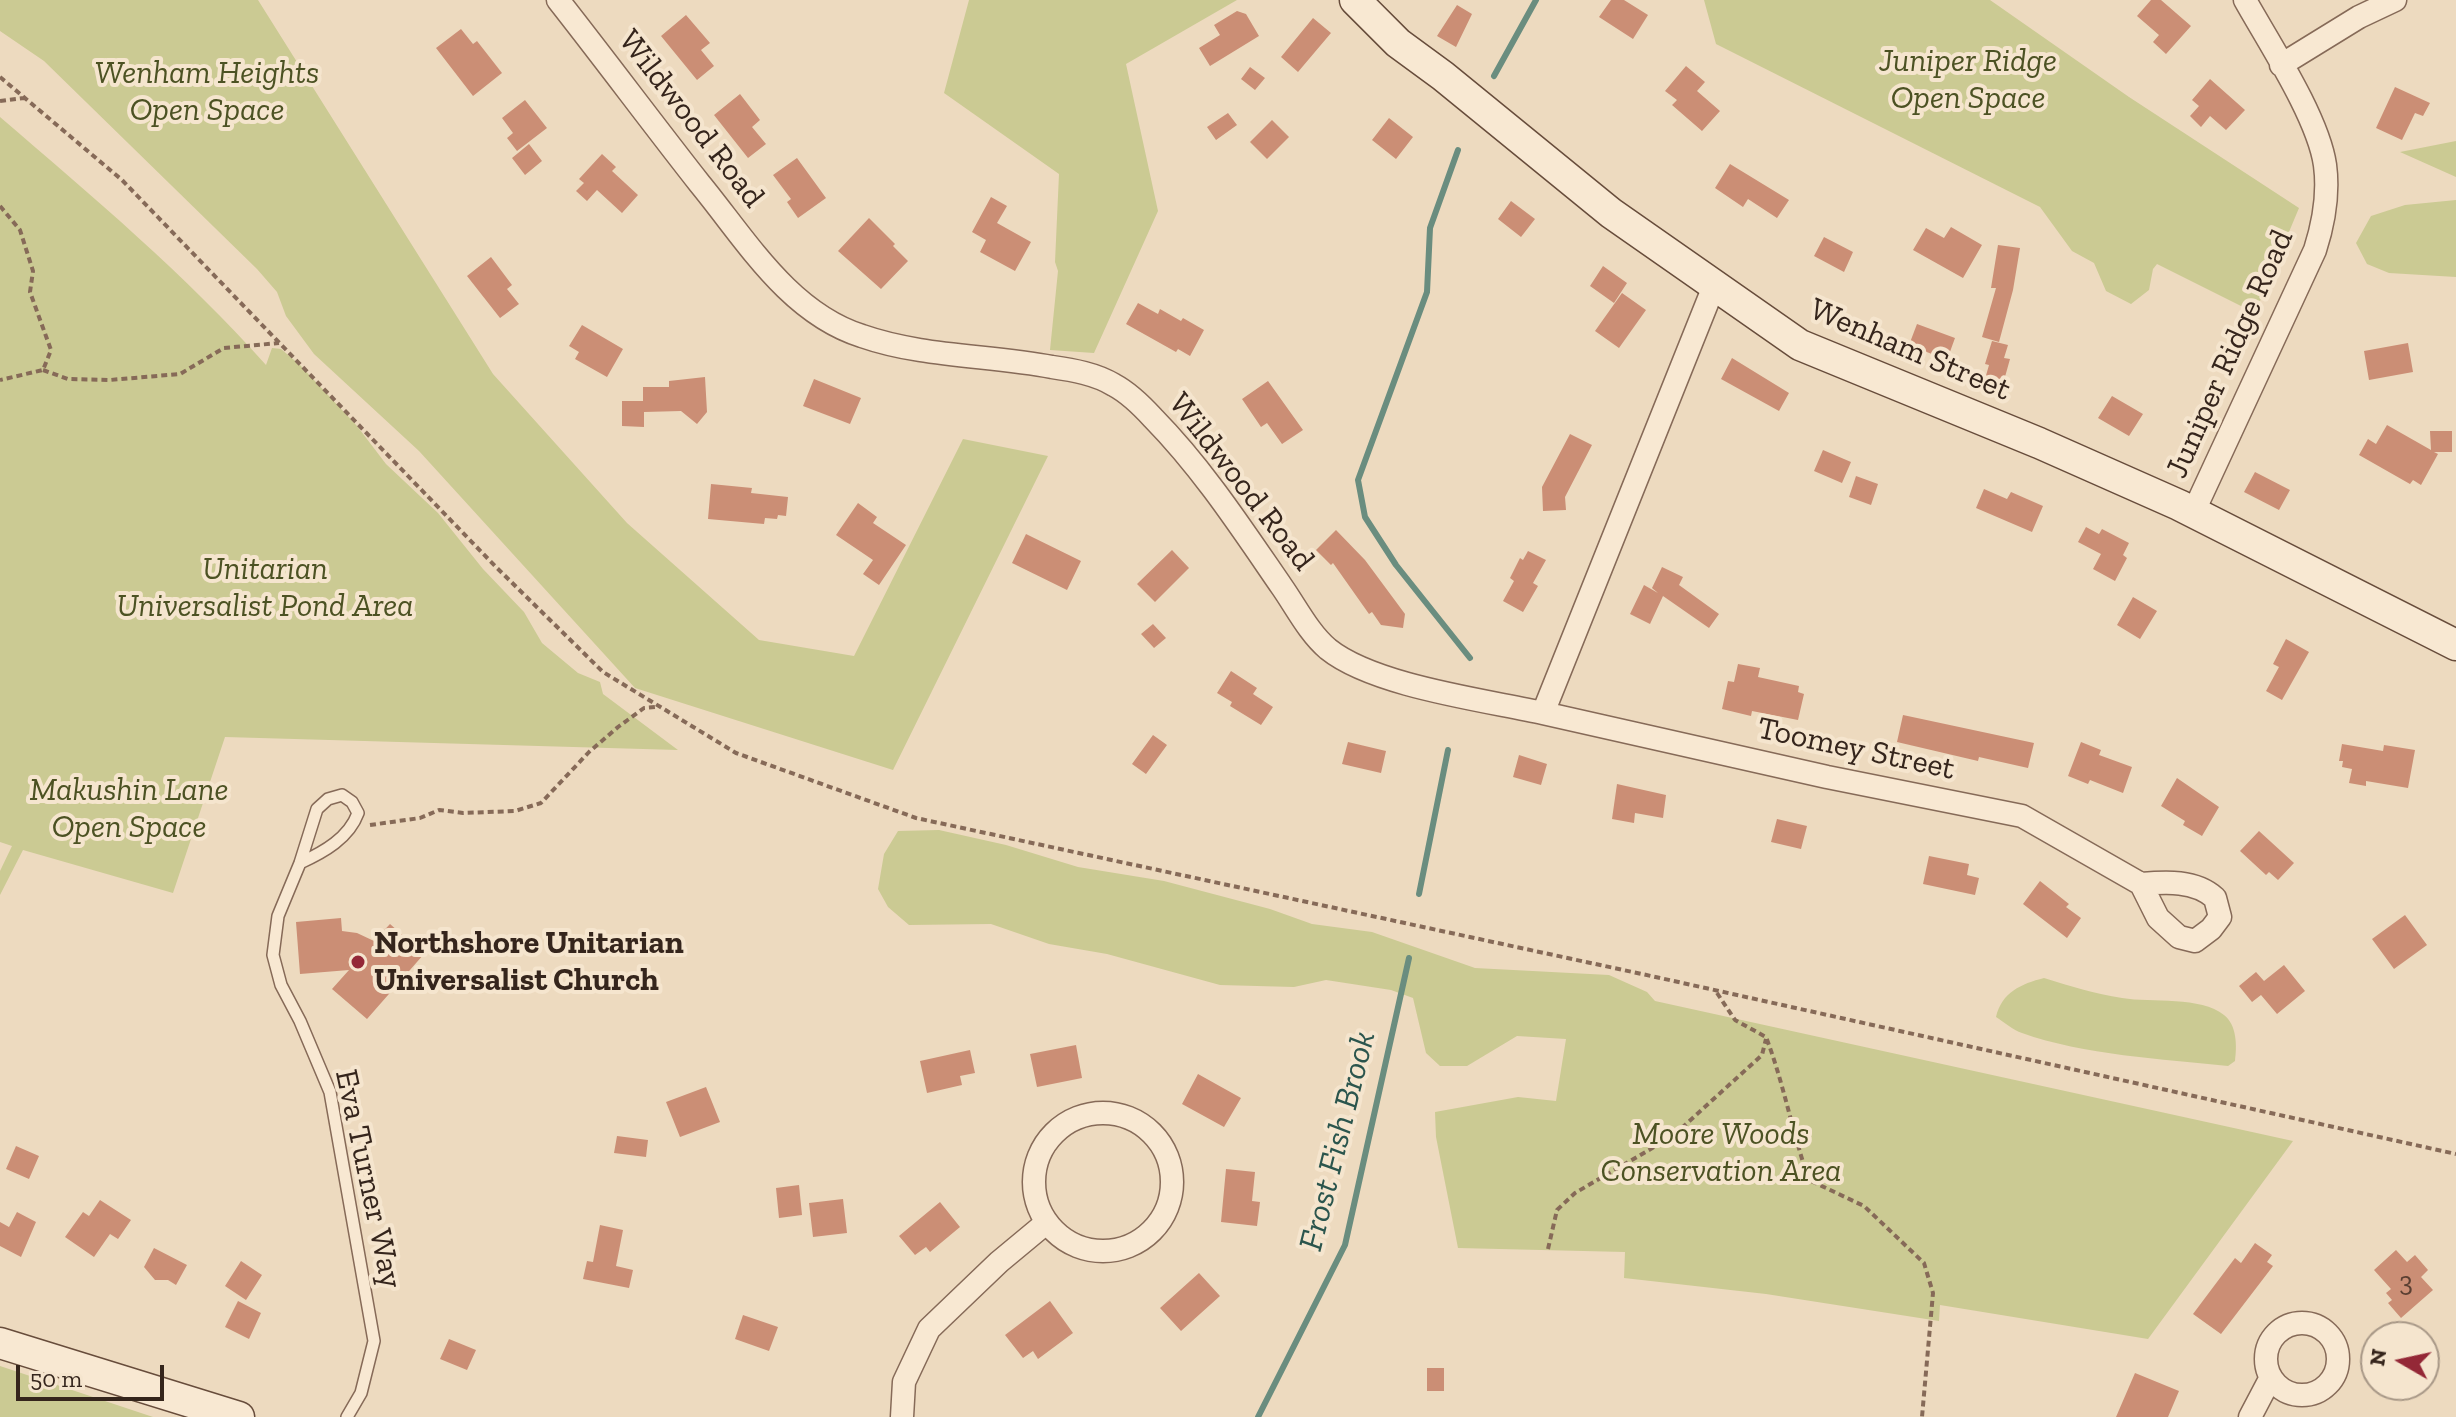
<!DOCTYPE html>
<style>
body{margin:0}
#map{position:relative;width:2456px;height:1417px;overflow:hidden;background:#eddabf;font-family:"Zilla Slab",serif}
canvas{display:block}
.north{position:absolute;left:2360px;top:1321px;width:80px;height:80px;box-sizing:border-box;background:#f5e5ce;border:2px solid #a89887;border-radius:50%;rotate:279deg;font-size:22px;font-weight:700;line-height:32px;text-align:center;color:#35251c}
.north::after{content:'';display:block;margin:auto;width:28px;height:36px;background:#942837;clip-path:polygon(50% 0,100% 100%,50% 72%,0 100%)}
.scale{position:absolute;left:16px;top:1365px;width:148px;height:36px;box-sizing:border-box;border:4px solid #35251c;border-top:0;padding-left:10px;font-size:24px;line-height:28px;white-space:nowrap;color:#35251c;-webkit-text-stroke:6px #f5e5ce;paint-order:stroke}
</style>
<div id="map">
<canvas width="2456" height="1417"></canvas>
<div class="north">N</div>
<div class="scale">50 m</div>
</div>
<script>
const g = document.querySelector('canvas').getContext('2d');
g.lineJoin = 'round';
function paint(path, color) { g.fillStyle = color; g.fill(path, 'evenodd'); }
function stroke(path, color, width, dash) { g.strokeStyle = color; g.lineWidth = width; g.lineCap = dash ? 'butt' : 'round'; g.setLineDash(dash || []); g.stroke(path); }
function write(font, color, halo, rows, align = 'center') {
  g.font = font + ' "Zilla Slab",serif'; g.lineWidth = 8; g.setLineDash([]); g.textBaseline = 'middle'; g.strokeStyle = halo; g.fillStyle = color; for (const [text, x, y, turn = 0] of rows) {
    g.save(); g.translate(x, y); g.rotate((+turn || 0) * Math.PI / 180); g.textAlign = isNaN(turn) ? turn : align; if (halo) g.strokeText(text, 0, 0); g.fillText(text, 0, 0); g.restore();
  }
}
paint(new Path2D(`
 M0 0H258L493 374 627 523 759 640 854 656 963 439 1048 456 893 770 635 688 419 451 314 354 286 316 277 292 257 269 44 61 0 31Z
 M969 0H1237L1126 64 1158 211 1094 353 1050 350 1058 271 1055 262 1059 174 944 93Z
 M1704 0H1990L2129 97 2299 208 2255 313 2157 264 2153 269 2149 290 2131 304 2106 291 2094 263 2072 251 2040 207 1716 44Z
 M0 117C92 196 186 275 266 365L272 348 281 349 300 365 357 426 386 464 438 513 483 569 524 612 542 643 578 673 600 682 603 694 678 750 225 737 173 893 23 850 0 895V871L12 846 0 842Z
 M2456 141V177L2400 152Z
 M2456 200V277L2389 273 2367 264 2356 243 2371 216 2405 205Z
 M939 830 1006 845 1078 867 1164 881 1270 909 1312 924 1372 932 1475 968 1609 975 1647 992 1655 1001 2293 1141 2148 1339 1940 1305 1939 1321 1766 1294 1624 1278 1625 1252 1458 1248 1436 1137 1435 1112 1518 1097 1556 1101 1566 1039 1517 1036 1467 1066H1440L1426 1053 1413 998 1391 990 1326 980 1294 987 1220 985 1107 954 1049 944 991 924 909 925 888 907 878 889 884 854 898 831Z
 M2044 978C2070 986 2095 994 2122 998 2152 1003 2201 996 2224 1015 2237 1025 2237 1046 2235 1061L2228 1066C2163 1059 2083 1055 2022 1033 2013 1030 2004 1022 1996 1017 2002 992 2021 984 2044 978Z
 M0 1366 153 1417H0Z`), '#cbca93');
stroke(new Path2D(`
 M1494 76 1536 0
 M1458 150 1430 228 1427 292 1358 480 1365 517 1396 565 1470 658
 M1419 894 1448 750
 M1258 1417 1345 1245 1409 958`), '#6a8d7f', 6);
paint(new Path2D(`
 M1611 0H1624L1648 15 1633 39 1599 17Z
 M2151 0H2161L2191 26 2166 54 2153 42 2159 35 2137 16Z
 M1457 5 1472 14 1456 47 1437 36Z
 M1237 11 1246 14 1259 36 1210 66 1199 48 1220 35 1214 25Z
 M686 15 710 43 701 50 714 66 697 80 661 36Z
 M1313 18 1331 33 1298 72 1281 57Z
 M461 29 473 44 477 41 502 73 473 96 436 48Z
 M1686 66 1705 82 1697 91 1720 111 1702 131 1672 105 1677 100 1665 91Z
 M1250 67 1265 78 1255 90 1241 79Z
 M2210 79 2245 110 2226 130 2210 116 2201 127 2190 116 2199 106 2192 100Z
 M2395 87 2430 103 2423 116 2415 113 2402 140 2376 128Z
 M740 94 760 120 752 127 766 144 748 158 714 115Z
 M525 100 547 128 517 151 507 138 513 133 502 118Z
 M1228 113 1237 125 1216 140 1207 127Z
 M1389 118 1413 137 1396 159 1372 140Z
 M1272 120 1289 137 1267 159 1250 142Z
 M529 144 542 161 525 175 512 158Z
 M602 154 616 167 612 171 638 195 622 213 597 190 587 201 576 191 584 183 579 179Z
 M797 158 826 198 798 218 787 202 791 199 773 175Z
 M1730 164 1789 200 1777 218 1748 199 1743 207 1715 188Z
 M991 197 1007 206 997 223 1031 242 1015 271 980 252 986 240 972 232Z
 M1511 201 1535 219 1521 237 1498 219Z
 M869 218 895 244 893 246 908 261 881 289 838 251Z
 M1951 227 1982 245 1963 278 1913 250 1926 228 1944 238Z
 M1824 237 1853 252 1844 272 1814 256Z
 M1998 245 2020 248 2013 290 1999 342 1982 337 1996 288H1991Z
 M491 257 512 285 507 289 519 304 500 318 467 276Z
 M1603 266 1627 283 1614 303 1590 286Z
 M1622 293 1646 310 1619 348 1595 331Z
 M1138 303 1158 314 1160 309 1181 321 1183 318 1204 330 1190 356 1178 349 1176 352 1126 324Z
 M1917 324 1955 338 1947 360 1909 345Z
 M582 325 623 349 607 377 575 359 579 352 569 346Z
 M1992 341 2008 345 2004 358 2010 359 2003 384 1985 379 1989 365 1985 364Z
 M2408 343 2413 372 2369 380 2364 351Z
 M1732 358 1789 393 1779 411 1721 379Z
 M705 377 707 412 697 424 681 411 644 412V427L622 426V401H643V387H669V381Z
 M814 379 861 398 850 424 803 406Z
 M1268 381 1303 430 1282 444 1267 423 1261 427 1242 399Z
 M2112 396 2143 414 2129 436 2098 418Z
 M2387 425 2431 450 2430 431H2452V452H2434L2438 454 2421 485 2413 480 2410 484 2359 455 2368 439 2376 444Z
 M1570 434 1592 445 1565 497 1566 510 1543 511 1542 487Z
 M1823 450 1851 462 1842 483 1814 471Z
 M2255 472 2290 490 2279 510 2244 492Z
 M1856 476 1878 484 1871 505 1849 497Z
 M711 484 752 488 751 493 788 497 786 516 778 515 777 519 765 518 764 524 708 519Z
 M1984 489 2007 499 2011 492 2043 506 2032 532 1976 508Z
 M858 503 877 517 873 523 906 545 879 585 863 574 873 560 836 535Z
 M2086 527 2099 534 2102 529 2129 543 2123 555 2127 558 2115 581 2093 569 2101 554 2078 542Z
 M1336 530 1365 560 1405 614 1403 628 1381 625 1372 612 1369 614 1333 563 1331 565 1316 550Z
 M1026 534 1081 561 1067 590 1012 563Z
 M1172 550 1189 568 1155 602 1137 584Z
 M1528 551 1546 560 1533 583 1538 586 1523 612 1503 601 1514 581 1510 578 1520 558 1523 560Z
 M1662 567 1683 577 1679 585 1719 614 1709 628 1663 596 1650 624 1630 614 1644 585 1658 593 1652 588Z
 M2133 597 2157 611 2140 639 2117 625Z
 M1153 624 1166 638 1154 648 1141 634Z
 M2286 639 2309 652 2282 700 2266 691 2279 667 2273 664Z
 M1738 664 1760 668 1758 677 1799 686 1798 692 1804 694 1798 720 1752 711 1751 716 1722 709 1728 681 1734 682Z
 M1231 671 1257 688 1253 694 1273 707 1261 725 1230 706 1232 702 1217 693Z
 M1903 715 2034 743 2028 768 1979 757 1978 761 1897 742Z
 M1153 735 1167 745 1146 774 1132 764Z
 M1348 742 1386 751 1381 773 1342 764Z
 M2081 742 2101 750 2099 755 2132 767 2123 793 2090 780 2088 784 2068 776Z
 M2342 744 2383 751 2384 745 2415 750 2408 788 2366 781V786L2349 783 2352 769 2342 767 2343 761H2339Z
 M1519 755 1547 764 1541 785 1513 777Z
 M2177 778 2219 807 2202 836 2183 825 2185 821 2161 806Z
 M1617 784 1666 795 1663 818 1635 813 1634 823 1612 819Z
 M1777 819 1807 826 1801 849 1771 842Z
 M2259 831 2294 863 2278 880 2269 872 2266 875 2240 851Z
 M1929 856 1969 864 1967 875 1979 878 1975 895 1923 884Z
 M2040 881 2069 904 2066 907 2081 918 2067 938 2023 904Z
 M2405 915 2427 945 2394 969 2372 939Z
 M341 918 342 931 357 933 374 941 390 924 424 954 367 1019 332 989 349 970 300 974 296 922Z
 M2284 965 2305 991 2277 1014 2261 995 2252 1002 2239 986 2256 972 2264 981Z
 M1076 1045 1082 1078 1037 1087 1030 1054Z
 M970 1050 975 1073 960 1076 962 1085 927 1093 920 1061Z
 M1198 1074 1241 1098 1224 1127 1182 1104Z
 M706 1087 720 1122 680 1137 666 1102Z
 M617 1136 648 1140 646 1157 614 1153Z
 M16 1146 39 1156 29 1179 6 1169Z
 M1226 1169 1255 1172 1252 1201 1260 1202 1257 1226 1221 1222Z
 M799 1185 802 1215 779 1218 776 1188Z
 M843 1199 847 1233 813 1237 809 1203Z
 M100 1200 131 1220 118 1239 110 1234 94 1257 65 1237 83 1212 89 1216Z
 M940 1202 960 1227 930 1252 926 1247 915 1255 899 1236Z
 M17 1212 36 1222 21 1257 0 1246V1222L9 1227Z
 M600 1225 623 1230 616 1266 633 1270 629 1288 583 1279 587 1261 593 1262Z
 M2255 1243 2272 1255 2267 1262 2273 1266 2221 1334 2193 1314 2235 1258 2241 1263Z
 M154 1248 187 1265 176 1285 168 1280H155L144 1267Z
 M2396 1250 2407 1262 2415 1255 2428 1270 2421 1277 2433 1290 2401 1318 2388 1303 2392 1300 2386 1293 2391 1289 2374 1270Z
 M241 1261 262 1275 246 1300 225 1286Z
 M1199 1273 1220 1296 1181 1331 1160 1308Z
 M238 1301 261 1313 249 1339 225 1327Z
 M1050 1301 1073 1333 1038 1359 1033 1351 1023 1358 1005 1335Z
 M743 1315 778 1327 769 1351 735 1339Z
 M449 1339 476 1350 467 1370 440 1359Z
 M1427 1368H1444V1391H1427Z
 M2135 1373 2179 1391 2168 1417H2116Z`), '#cb8e75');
const service = new Path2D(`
 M300 863C324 852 349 838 358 813L352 802 342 795 328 799 317 809 300 863 278 916 273 955 281 985 300 1021 330 1092 374 1341 361 1393 347 1417`);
const minor = new Path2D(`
 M558 0C606 61 652 123 700 184 746 240 789 313 862 336 922 357 990 355 1052 367 1073 370 1096 374 1114 385 1129 393 1142 406 1153 418 1203 469 1242 529 1282 587 1296 607 1309 633 1328 649 1374 686 1484 700 1543 713L1714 286
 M2281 65 2359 17 2395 0
 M2193 513 2315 250C2324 222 2329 195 2325 165 2318 117 2269 43 2245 0
 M1543 713 1827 777 2022 816 2141 884 2158 918 2179 937 2195 941 2211 929 2220 917 2215 898C2195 880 2166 882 2141 884
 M1034 1182a69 69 0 1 1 138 0a69 69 0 1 1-138 0Z
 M2266 1359a36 36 0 1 1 72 0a36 36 0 1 1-72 0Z
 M902 1417 904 1382 929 1329 999 1262 1046 1223
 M2250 1417 2270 1379`);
const secondary = new Path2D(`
 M1355 0 1398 43 1443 76 1611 213 1800 345 2039 443 2179 505 2456 645
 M0 1343 239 1417`);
stroke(service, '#866a58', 14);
stroke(minor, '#866a58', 25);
stroke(secondary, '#674c3b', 33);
stroke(new Path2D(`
 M0 77 122 180 495 566 603 672 736 753 916 818 1642 974 2456 1154
 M0 101 24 98
 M0 206 20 230 33 271 30 292 51 350 43 370 0 380
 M43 370 68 379 110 380 180 374 224 348 279 343
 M370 825 420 818 439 810 463 813 515 811 541 803 589 752 618 727 644 708 656 707
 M1717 993 1735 1020 1766 1037C1784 1084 1792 1132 1809 1180L1864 1206 1924 1263 1933 1293 1922 1417
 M1548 1249 1557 1210 1575 1193 1673 1136 1762 1055 1766 1039`), '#866a58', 4, [6, 4]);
stroke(service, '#f8e8d2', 11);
stroke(minor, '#f8e8d2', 22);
stroke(secondary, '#f8e8d2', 30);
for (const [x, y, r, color] of [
 [358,962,8,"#942837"]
]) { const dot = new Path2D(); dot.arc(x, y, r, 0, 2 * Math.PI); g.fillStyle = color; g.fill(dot); stroke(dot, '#f5e5ce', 3); }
write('28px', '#5a3f32', null, [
 ["3",2406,1283]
]);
write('italic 32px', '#4c5223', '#f5e5ce', [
 ["Juniper Ridge",1968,62],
 ["Open Space",1968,99],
 ["Wenham Heights",207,74],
 ["Open Space",207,111],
 ["Unitarian",265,570],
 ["Universalist Pond Area",265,607],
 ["Makushin Lane",129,791],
 ["Open Space",129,828],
 ["Moore Woods",1721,1135],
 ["Conservation Area",1721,1172]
]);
write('32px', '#35251c', '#f5e5ce', [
 ["Wildwood Road",691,119,52],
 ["Wenham Street",1910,350,23],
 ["Juniper Ridge Road",2230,354,-66],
 ["Wildwood Road",1241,482,52],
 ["Toomey Street",1856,749,12],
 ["Eva Turner Way",368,1179,78]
]);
write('bold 32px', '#35251c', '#f5e5ce', [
 ["Northshore Unitarian",374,944],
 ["Universalist Church",374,981]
], 'left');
write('italic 34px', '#2b554d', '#f5e5ce', [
 ["Frost Fish Brook",1338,1141,-76]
]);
</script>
